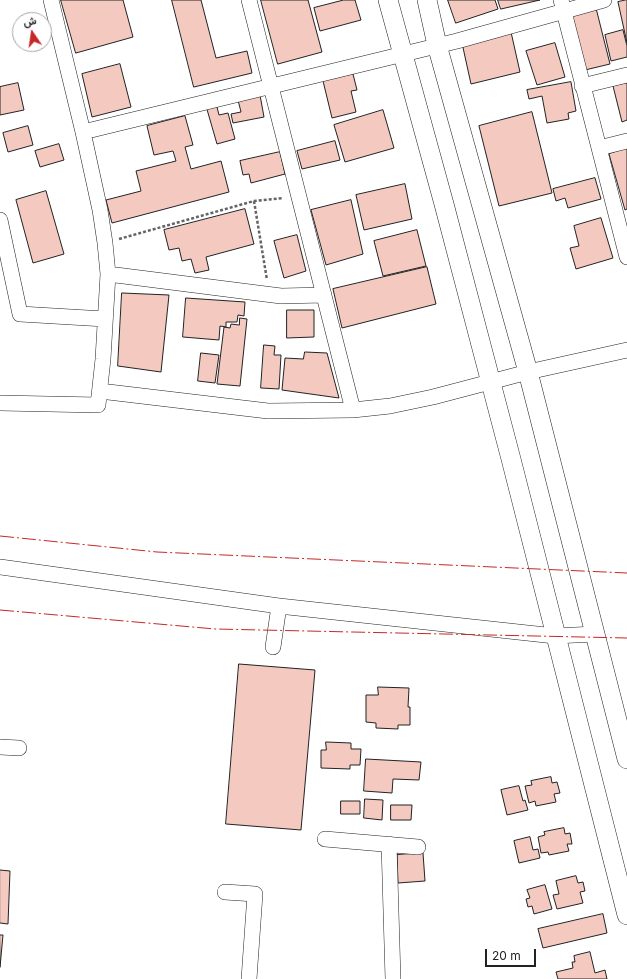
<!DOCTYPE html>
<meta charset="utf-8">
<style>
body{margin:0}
#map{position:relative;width:627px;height:979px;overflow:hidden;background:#fff;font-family:Inter,Vazirmatn,sans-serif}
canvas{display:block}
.north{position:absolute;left:12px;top:12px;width:40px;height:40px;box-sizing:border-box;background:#fff;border:1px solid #a7a7a7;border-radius:50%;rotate:347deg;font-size:11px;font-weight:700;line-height:16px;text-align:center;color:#222}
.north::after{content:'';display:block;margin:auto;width:14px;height:18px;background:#c62828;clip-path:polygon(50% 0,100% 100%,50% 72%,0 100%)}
.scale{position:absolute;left:485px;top:949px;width:51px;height:18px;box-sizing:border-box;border:2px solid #222;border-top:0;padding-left:5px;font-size:12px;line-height:14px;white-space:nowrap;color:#222;-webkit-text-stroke:3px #fff;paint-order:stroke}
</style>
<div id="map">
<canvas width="627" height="979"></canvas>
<div class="north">ش</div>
<div class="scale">20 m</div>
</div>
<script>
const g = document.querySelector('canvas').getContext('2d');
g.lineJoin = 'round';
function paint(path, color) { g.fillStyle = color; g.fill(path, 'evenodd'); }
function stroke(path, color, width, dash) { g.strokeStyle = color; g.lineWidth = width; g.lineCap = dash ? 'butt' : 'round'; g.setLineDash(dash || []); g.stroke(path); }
const building = new Path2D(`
 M61 0H123L133 37 76 53Z
 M172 0H201L216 58 247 51 252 73 194 87Z
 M261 0H308L322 52 278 64Z
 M344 0H355L361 20 320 31 314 8Z
 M448 0H495L498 9 456 23Z
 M498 0H540L501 9Z
 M627 0V43L618 2Z
 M596 8 610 64 585 70 572 16Z
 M623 30 627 46V57L611 61 605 35Z
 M511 32 520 72 471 84 462 43Z
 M555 43 565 77 537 85 526 51Z
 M120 64 131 107 92 117 82 74Z
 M353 74 357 90 351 91 356 112 332 118 323 81Z
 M571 82 576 111 568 113 569 119 547 123 542 96 529 99 527 90Z
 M18 83 24 110 0 115V87Z
 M627 83V120L622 122 613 86Z
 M260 95 264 117 233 123 231 114 241 112 238 100Z
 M216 103 219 115 228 113 235 139 217 144 206 106Z
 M383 110 394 148 345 162 334 125Z
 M532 112 552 193 499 206 479 126Z
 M185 116 193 145 185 147 191 169 221 161 229 192 112 223 106 200 141 191 136 171 176 161 173 151 154 155 147 126Z
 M28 126 33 145 8 152 3 133Z
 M335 141 340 160 302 169 297 151Z
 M59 144 64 160 40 167 35 151Z
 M627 148V209L625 210 609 154Z
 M280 152 285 174 251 183 249 174 243 175 240 161Z
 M595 178 601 199 568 208 565 198 556 201 553 189Z
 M405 184 412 219 364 230 356 195Z
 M46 191 64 254 33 263 16 200Z
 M351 200 363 254 326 265 311 210Z
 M245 209 254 244 206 257 209 270 195 273 191 259 182 261 179 248 169 250 164 230Z
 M601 218 613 258 576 269 570 248 579 246 574 226Z
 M417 230 426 266 383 276 374 241Z
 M297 235 306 271 284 278 274 241Z
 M427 267 436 304 342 328 333 289Z
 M122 293 169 295 161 372 118 366Z
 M186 298 245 302 244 316 238 315 237 322H226V327L220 326 219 340 183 337Z
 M287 310H314V337L287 338Z
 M240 318 247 319 240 386 217 384 224 327 230 328 231 324 239 325Z
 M264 345 275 346 274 355H281L279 389 261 388Z
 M305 352 327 353 339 398 282 390 285 358 303 359Z
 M201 353 219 355 215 383 198 381Z
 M239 664 315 670 301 830 226 824Z
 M378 687 409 688 408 707H410V725H398V729L376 728V723L366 722V695H378Z
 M326 742 351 743V749H361L360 765H350V769L321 768V750H326Z
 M366 759 421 762 419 780 393 779 392 793 364 791Z
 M551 777 552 783 557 782 560 793 554 794 556 802 536 806 535 801 529 803 525 786 532 785 531 781Z
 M519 786 523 801 525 800 528 810 507 815 501 790Z
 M365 799 383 800 382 820 364 818Z
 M341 801H360V814H341Z
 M391 805H412L411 820H391Z
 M564 828 565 834 570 833 572 844H567L569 851 549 855 548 852 541 853 538 837 545 835 544 832Z
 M530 837 533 850 538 849 540 858 519 863 514 841Z
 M423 853 425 881 398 883 397 855Z
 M0 870 10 871 8 924 0 923Z
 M576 876 578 883 583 882 585 891 580 892 583 903 557 909 553 895 559 894 556 881Z
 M545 885 552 909 534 914 532 906 528 907 526 899 530 898 527 890Z
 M603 914 607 933 543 948 538 929Z
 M0 935H3L0 967Z
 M590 952 595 973 605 970 607 979H558L556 972 573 968 572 962H575L574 956Z`);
paint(building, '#f3c9c0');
stroke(building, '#222', 1);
const minor = new Path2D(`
 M51 0 83 132 457 41 604 0
 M249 0 353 410
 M561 0 627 257
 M582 86 627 75
 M599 148 627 141
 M0 220 20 314 105 319
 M108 274 281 296 324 295
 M100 391 268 411 353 410 390 406 433 397 528 372 627 350
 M0 403 98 405 103 359 108 274 105 243 100 210 83 132
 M0 567 279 606 555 636 595 634
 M273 647 279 606
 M0 747 19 748
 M325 839 418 847
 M389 844 393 979
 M225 892 255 894 249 979`);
const tertiary = new Path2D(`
 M388 0 444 204 511 459 627 915
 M427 0 437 45 528 372 627 759`);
stroke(minor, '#222', 16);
stroke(tertiary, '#222', 20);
stroke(new Path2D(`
 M254 201 267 280
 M119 239 254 201 283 198`), '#646464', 2.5, [3, 2]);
stroke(minor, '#fff', 15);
stroke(tertiary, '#fff', 19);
stroke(new Path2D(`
 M0 536 157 552 627 573
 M0 610 215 629 627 638`), '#c62828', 1, [14, 3, 2, 3]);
</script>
